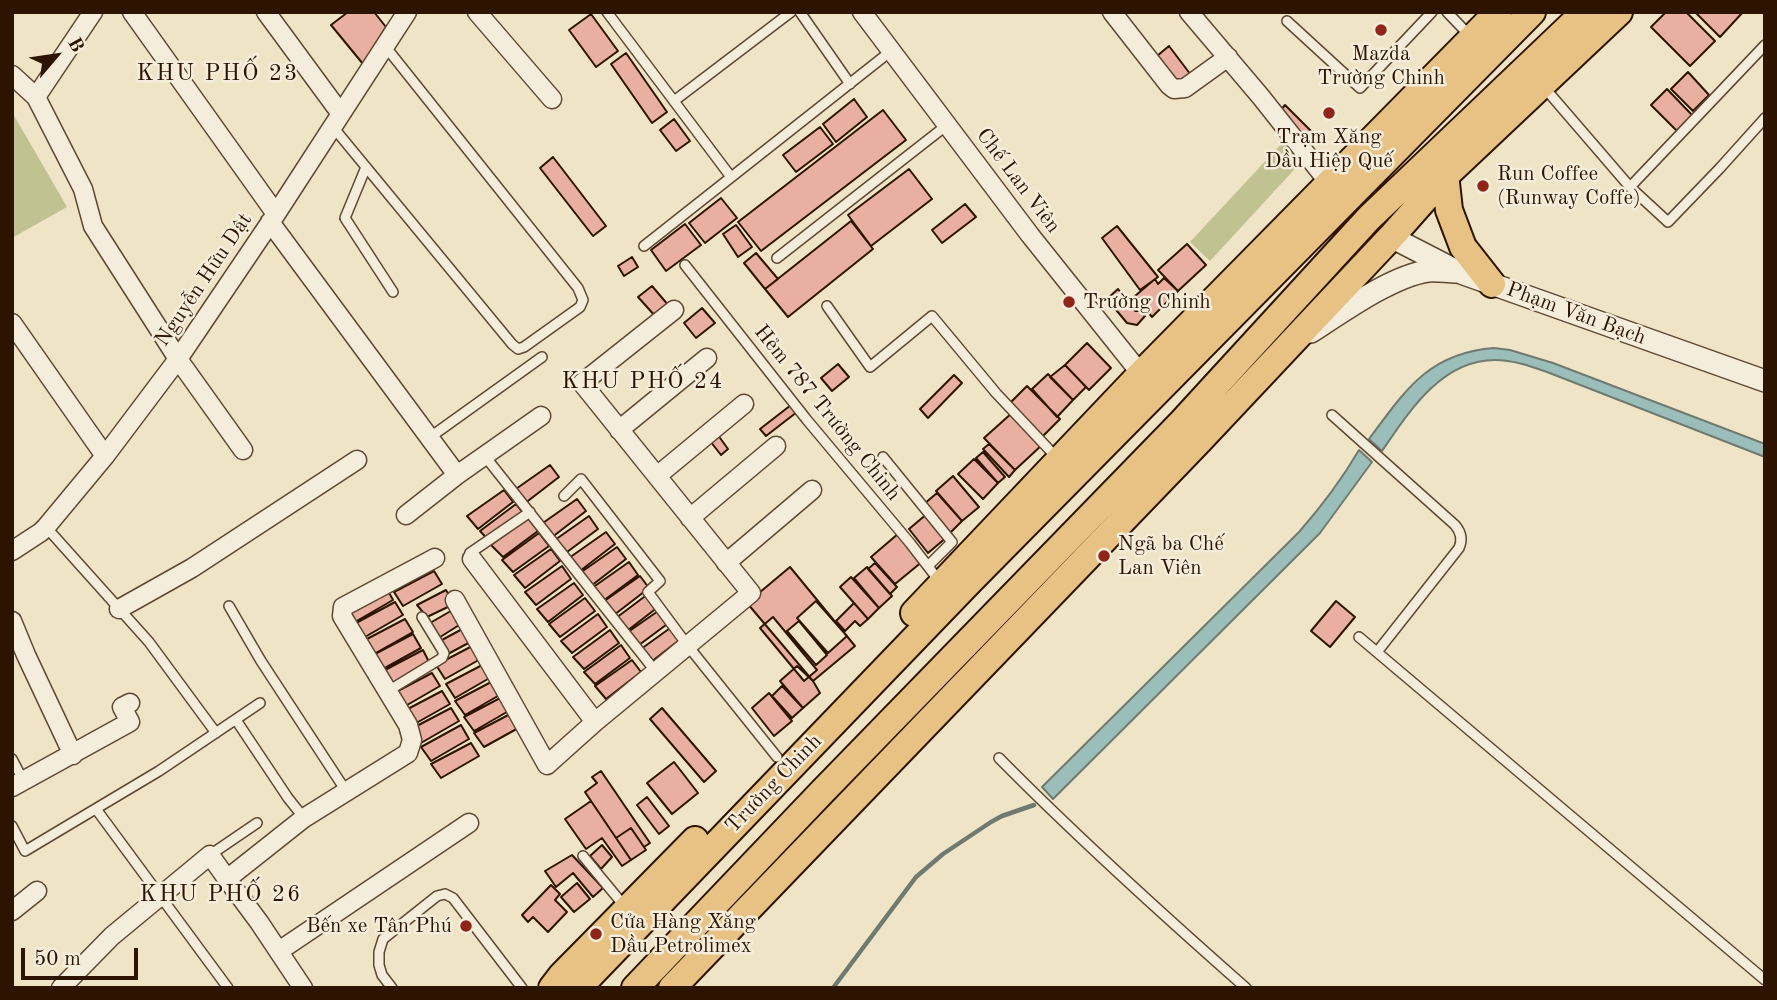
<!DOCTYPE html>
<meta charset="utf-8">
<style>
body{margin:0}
#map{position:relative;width:1777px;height:1000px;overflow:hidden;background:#f0e4c7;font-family:"Old Standard TT",serif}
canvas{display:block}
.frame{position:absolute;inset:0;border:14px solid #2d1400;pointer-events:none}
.north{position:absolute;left:21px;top:21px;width:70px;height:70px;-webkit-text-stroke:5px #f5eddb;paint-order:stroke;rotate:61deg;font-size:19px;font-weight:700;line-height:28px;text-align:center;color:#2d1400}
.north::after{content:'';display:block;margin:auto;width:24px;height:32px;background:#2d1400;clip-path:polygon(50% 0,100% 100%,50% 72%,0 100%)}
.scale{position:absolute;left:21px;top:948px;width:117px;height:32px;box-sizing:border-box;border:4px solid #2d1400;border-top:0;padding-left:9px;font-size:21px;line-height:24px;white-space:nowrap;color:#2d1400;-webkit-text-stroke:5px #f5eddb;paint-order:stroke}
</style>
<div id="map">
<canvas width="1777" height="1000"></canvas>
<div class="frame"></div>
<div class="north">B</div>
<div class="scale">50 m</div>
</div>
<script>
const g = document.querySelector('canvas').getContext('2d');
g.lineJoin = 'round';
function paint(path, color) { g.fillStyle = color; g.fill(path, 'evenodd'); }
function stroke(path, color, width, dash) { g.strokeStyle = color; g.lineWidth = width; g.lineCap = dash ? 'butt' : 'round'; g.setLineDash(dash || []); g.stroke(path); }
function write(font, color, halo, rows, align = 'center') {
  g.font = font + ' "Old Standard TT",serif'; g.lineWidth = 5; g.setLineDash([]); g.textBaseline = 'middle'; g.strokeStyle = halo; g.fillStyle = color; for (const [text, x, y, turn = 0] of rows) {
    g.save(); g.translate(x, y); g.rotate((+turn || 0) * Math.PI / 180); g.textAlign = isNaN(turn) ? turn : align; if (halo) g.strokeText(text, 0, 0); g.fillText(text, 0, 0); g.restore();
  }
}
paint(new Path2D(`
 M12 112 67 207 12 238Z
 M1284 141 1304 159 1210 261 1190 242Z`), '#c1c291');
const water = new Path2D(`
 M1494 348 1510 350 1553 363 1765 444V457L1547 372C1530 366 1513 360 1495 360 1441 360 1409 412 1382 451L1369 439C1405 391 1428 353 1494 348Z
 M1359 450 1372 462 1320 533 1053 799 1042 787 1299 532C1321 507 1342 479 1359 450Z`);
paint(water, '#9bbeba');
stroke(water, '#6f7a70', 2);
stroke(new Path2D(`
 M833 988 916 877 943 854 991 822 1002 816 1034 805`), '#6f7a70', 4.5);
const building = new Path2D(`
 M348 12H374L386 27 363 64 331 25Z
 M1666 12H1686L1715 41 1690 66 1651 27Z
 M1695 12H1743L1720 37Z
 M591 14 618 51 596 67 569 30Z
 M1169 46 1194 79 1181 88 1157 56Z
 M626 53 667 112 652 123 611 64Z
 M1688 72 1709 95 1693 111 1671 89Z
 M1667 89 1692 115 1677 131 1651 105Z
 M854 99 867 117 836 142 823 124Z
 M1285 105 1311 131 1301 144 1278 113Z
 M883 110 906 140 761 251 738 222Z
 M674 119 690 141 676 151 660 130Z
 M820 127 833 144 796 172 783 155Z
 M553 157 606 226 593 236 540 168Z
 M909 169 932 199 871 246 848 215Z
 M721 198 737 218 705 243 689 223Z
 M965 204 976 217 942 243 932 230Z
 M851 221 873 249 788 317 765 289Z
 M685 224 701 245 666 271 651 250Z
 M736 225 752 247 738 257 723 234Z
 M1117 226 1158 277 1140 290 1102 238Z
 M1187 244 1206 265 1178 291 1158 270Z
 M756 253 778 279 765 289 744 263Z
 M632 257 638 267 624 276 618 266Z
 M1164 278 1178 291 1152 317 1135 296 1155 279 1158 284Z
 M652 286 669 306 656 317 638 297Z
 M1118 289 1135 311H1140L1145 316 1137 325 1127 323 1107 299Z
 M702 308 715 323 696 338 684 323Z
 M1087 343 1111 368 1089 390 1065 365Z
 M838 364 849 377 832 391 821 378Z
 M1065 365 1086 387 1073 400 1050 377Z
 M1048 374 1073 400 1057 417 1032 389Z
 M954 375 962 383 928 418 920 409Z
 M1027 386 1060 419 1041 438 1009 404Z
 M791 405 797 412 766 436 760 429Z
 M1013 412 1043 444 1015 470 984 438Z
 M715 431 728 449 721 455 707 437Z
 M989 444 1015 470 1009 477 983 449Z
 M983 452 1005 477 998 483 976 458Z
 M974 459 998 483 983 499 958 474Z
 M550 465 559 477 524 504 513 491Z
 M953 476 979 507 962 521 936 491Z
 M504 490 513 502 478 529 467 516Z
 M937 493 962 521 949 534 924 504Z
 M577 499 586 511 551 538 540 525Z
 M516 504 526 517 491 543 480 531Z
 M928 513 947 537 928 553 909 529Z
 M589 516 598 529 563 555 552 542Z
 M528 518 538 531 503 557 491 545Z
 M606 532 615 544 580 571 569 558Z
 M539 533 549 546 513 572 502 560Z
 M899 533 923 561 895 584 871 557Z
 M617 547 626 559 591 586 580 573Z
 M551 549 560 561 525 588 514 575Z
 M629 562 638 575 603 601 592 588Z
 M875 563 897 587 890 594 868 569Z
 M562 566 571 579 536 605 525 592Z
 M790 567 855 646 813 681 747 603Z
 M867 567 892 596 879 608 854 578Z
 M434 571 442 584 403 606 394 592Z
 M640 576 649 588 614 615 603 602Z
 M851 577 879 608 868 619 840 587Z
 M574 583 583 595 548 622 537 609Z
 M386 587 393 600 355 622 346 608Z
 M446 590 454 604 427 617 417 605Z
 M648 594 658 607 627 631 616 618Z
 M585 598 595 611 560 637 549 624Z
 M816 601 847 636 828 653 797 618Z
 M1336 601 1355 617 1330 647 1311 631Z
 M395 602 403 615 365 637 356 623Z
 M854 603 868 619 860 626 855 621 845 631 836 621Z
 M456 608 464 622 437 639 430 623Z
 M661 609 670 622 639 645 628 632Z
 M598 614 607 627 572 653 561 641Z
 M773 617 817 670 804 681 760 628Z
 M405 619 413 632 374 654 365 640Z
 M799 621 827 655 816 665 787 631Z
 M673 626 682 638 651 662 641 649Z
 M466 627 474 640 446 655 440 641Z
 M610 630 619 643 584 669 573 657Z
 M413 634 421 648 383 669 373 655Z
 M476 644 484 657 445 679 436 665Z
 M621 645 630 658 595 684 584 672Z
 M423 650 430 664 392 686 383 671Z
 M632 660 641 672 606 699 595 686Z
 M486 663 493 676 455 698 446 684Z
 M797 666 813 681 820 693 803 708 780 681Z
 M432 673 440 686 402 708 392 694Z
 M495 680 503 693 465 715 455 701Z
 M782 686 803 708 792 718 772 696Z
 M442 691 450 704 411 726 402 712Z
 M769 693 792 721 774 736 752 708Z
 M504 696 512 709 474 731 464 717Z
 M451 708 459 721 421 743 411 729Z
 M662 708 716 771 704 782 650 719Z
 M514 712 522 726 484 747 474 733Z
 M461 725 469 739 431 761 421 747Z
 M471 743 479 756 441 778 431 764Z
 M674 762 698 793 672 814 647 783Z
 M601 771 650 843 644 847 631 828 616 838 585 792 597 783 592 777Z
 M647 797 669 826 659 834 637 805Z
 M591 801 631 860 622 866 602 838 586 849 565 819Z
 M631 828 646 850 631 860 616 838Z
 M602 845 612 857 601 869 590 856Z
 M572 855 603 888 593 897 573 873 556 887 545 871Z
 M577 883 590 899 574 912 561 897Z
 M551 885 560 894 555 900 567 912 548 932 533 917 528 922 522 915Z`);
paint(building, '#e9afa1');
stroke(building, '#2d1400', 2);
const service = new Path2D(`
 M607 12 731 177
 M800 12 850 84
 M1447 12 1470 36
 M1287 21 1360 88 1432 12
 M1543 86 1630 187 1668 222 1720 168 1765 118
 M674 101 791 12
 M333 127 512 344 518 349 524 347 580 307 583 300 578 288 385 46
 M366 167 345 218 393 292
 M1630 187 1765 45
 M644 246 891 51
 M777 258 947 125
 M685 265 807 420 910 543 940 582
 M827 306 870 367 932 316 996 393 1058 459
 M1332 415 1455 525C1461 532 1463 539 1459 548L1377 652
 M429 438 542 357
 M484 455 656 672
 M883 457 952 542 928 566
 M564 496 581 479 660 581 648 592 688 646 777 757
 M46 527 149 642 216 733
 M472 559 470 553 530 512
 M229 606 261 661 346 791
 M1359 637 1765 980
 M388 691 442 658 444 653 422 617
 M236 720 288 798 304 818
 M999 758C1078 838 1162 914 1246 988
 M12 759 24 782
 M96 809 228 988
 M12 826 25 851 159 771 260 703
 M210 855 257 823
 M583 856 626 908
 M392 988 382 975 379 965V952L383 939 437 896 445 894 453 898 522 988`);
const minor = new Path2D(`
 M132 12 276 214
 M266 12 341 114
 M477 12 552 99
 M862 12 1030 235 1141 374
 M1112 12 1169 85 1174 89 1185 88 1228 57
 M1189 12 1261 97 1330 184
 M12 75 36 97 83 189 93 226 178 359 243 450
 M36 97 93 12
 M270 222 457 475
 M12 323 105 456
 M619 430 707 358
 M657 476 744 404
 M406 515 457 475 541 416
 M690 518 776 446
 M12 551 41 532 46 527 105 456 178 359 276 214 407 12
 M472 559 595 722
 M726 563 812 490
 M455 600 547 765 595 722 751 593 582 383 674 310
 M119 609 192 568 357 460
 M12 621 26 655 73 755
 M12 787 130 722 122 707 130 703
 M227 879 259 922 303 988
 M12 911 37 891
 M279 951 469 823
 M61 988 112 936 210 855 227 879 304 818 408 753 412 740 408 725 342 616 343 607 435 558`);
const tertiary = new Path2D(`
 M1391 237 1461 273 1765 381
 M1311 332C1342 312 1392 276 1428 271 1437 270 1447 272 1456 272`);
const primary = new Path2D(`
 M1444 165 1449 210 1463 247 1492 284
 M914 613 1141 374 1498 12
 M552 988 562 975 695 840
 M578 988 971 580 1532 12
 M635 988 822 792 1182 422 1369 218 1585 12
 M672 988 1199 441 1391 237 1445 176 1619 12`);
stroke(service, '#5e4832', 12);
stroke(minor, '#5e4832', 21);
stroke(tertiary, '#5e4832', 24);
stroke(primary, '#2d1400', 30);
stroke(service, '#f5eddb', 9);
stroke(minor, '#f5eddb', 18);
stroke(tertiary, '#f5eddb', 21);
stroke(primary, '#e8c284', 26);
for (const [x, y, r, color] of [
 [1381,30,7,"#8f2418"],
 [1329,113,7,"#8f2418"],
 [1483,186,7,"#8f2418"],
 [1069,302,7,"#8f2418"],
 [1104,556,7,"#8f2418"],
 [466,926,7,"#8f2418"],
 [596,934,7,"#8f2418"]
]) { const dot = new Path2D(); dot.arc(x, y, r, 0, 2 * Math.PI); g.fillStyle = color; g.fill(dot); stroke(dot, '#f5eddb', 2.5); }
write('21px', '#2d1400', '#f5eddb', [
 ["Mazda",1381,54,"center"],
 ["Trường Chinh",1381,78,"center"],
 ["Trạm Xăng",1329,137,"center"],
 ["Dầu Hiệp Quế",1329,161,"center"],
 ["Run Coffee",1497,174],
 ["(Runway Coffe)",1497,198],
 ["Trường Chinh",1083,302],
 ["Ngã ba Chế",1118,544],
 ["Lan Viên",1118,568],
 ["Cửa Hàng Xăng",610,922],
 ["Dầu Petrolimex",610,946],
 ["Bến xe Tân Phú",452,926,"right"]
], 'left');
write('21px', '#2d1400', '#f5eddb', [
 ["Chế Lan Viên",1018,181,53],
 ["Nguyễn Hữu Dật",204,280,-56],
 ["Phạm Văn Bạch",1576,314,20],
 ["Hẻm 787 Trường Chinh",827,413,51],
 ["Trường Chinh",774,784,-46]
]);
g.letterSpacing = '2px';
write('23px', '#2d1400', '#f5eddb', [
 ["KHU PHỐ 23",218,74],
 ["KHU PHỐ 24",643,382],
 ["KHU PHỐ 26",221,895]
]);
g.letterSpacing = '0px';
</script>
